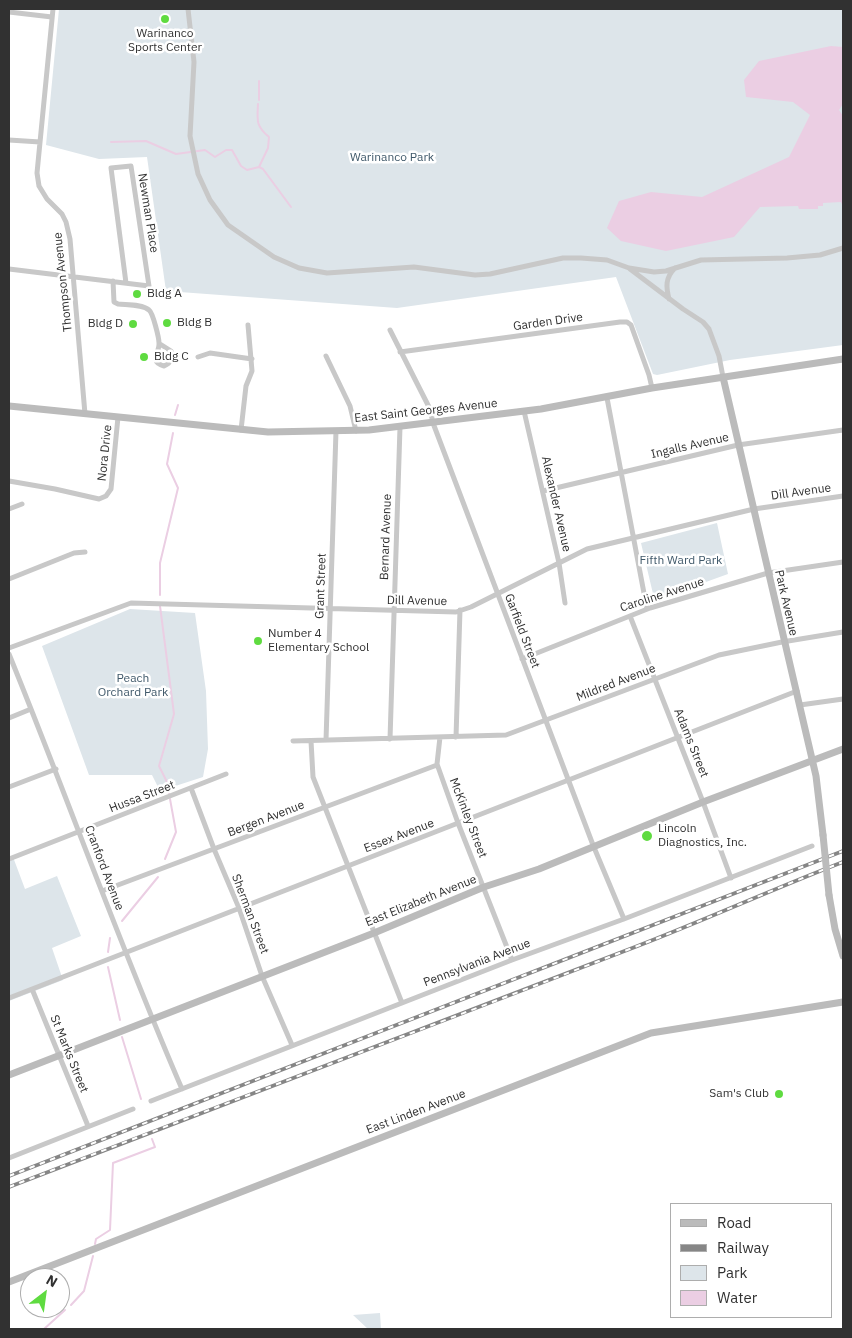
<!DOCTYPE html>
<style>
body{margin:0}
#map{position:relative;width:852px;height:1338px;overflow:hidden;background:#fff;font-family:"IBM Plex Sans",sans-serif}
canvas{display:block}
.frame{position:absolute;inset:0;border:10px solid #313131;pointer-events:none}
.legend{position:absolute;left:670px;top:1203px;width:162px;height:115px;box-sizing:border-box;background:#fff;border:1px solid #adadad;margin:0;padding:6px 9px;list-style:none;font-size:15px;color:#313131}
.legend li{display:flex;align-items:center;gap:10px;height:25px}
.legend b{width:25px;border:1px solid #adadad}
.north{position:absolute;left:20px;top:1268px;width:50px;height:50px;box-sizing:border-box;background:#fff;border:1px solid #adadad;border-radius:50%;rotate:30deg;font-size:14px;font-weight:700;line-height:20px;text-align:center;color:#313131}
.north::after{content:'';display:block;margin:auto;width:18px;height:22px;background:#5fdb40;clip-path:polygon(50% 0,100% 100%,50% 72%,0 100%)}
</style>
<div id="map">
<canvas width="852" height="1338"></canvas>
<div class="frame"></div>
<ul class="legend">
<li><b style="height:6px;background:#bbb"></b>Road</li>
<li><b style="height:6px;background:#868686"></b>Railway</li>
<li><b style="height:14px;background:#dde5ea"></b>Park</li>
<li><b style="height:14px;background:#ebcee3"></b>Water</li>
</ul>
<div class="north">N</div>
</div>
<script>
const g = document.querySelector('canvas').getContext('2d');
g.lineJoin = 'round';
function paint(path, color) { g.fillStyle = color; g.fill(path, 'evenodd'); }
function stroke(path, color, width, dash) { g.strokeStyle = color; g.lineWidth = width; g.lineCap = dash ? 'butt' : 'round'; g.setLineDash(dash || []); g.stroke(path); }
function write(font, color, halo, rows, align = 'center') {
  g.font = font + ' "IBM Plex Sans",sans-serif'; g.lineWidth = 5; g.setLineDash([]); g.textBaseline = 'middle'; g.strokeStyle = halo; g.fillStyle = color; for (const [text, x, y, turn = 0] of rows) {
    g.save(); g.translate(x, y); g.rotate((+turn || 0) * Math.PI / 180); g.textAlign = isNaN(turn) ? turn : align; if (halo) g.strokeText(text, 0, 0); g.fillText(text, 0, 0); g.restore();
  }
}
paint(new Path2D(`
 M59 9H843V345L730 360 657 375 653 374 616 277 397 308 166 291 147 157 99 159 46 145Z
 M717 523 728 574 692 587 654 598 641 543Z
 M130 609 195 613 206 691 208 749 203 777 160 791 152 775H89L42 646Z
 M13 857 25 889 57 876 81 936 52 948 63 980 9 1001V859Z
 M380 1313 381 1329H368L353 1315Z`), '#dde5ea');
paint(new Path2D(`
 M831 46 843 47V104L839 110 843 116V225C840 217 845 208 841 202L823 203V206H818V209H799L798 206 760 207 734 237 666 251 621 241 607 228 619 201 651 192 702 197 789 157 810 115 793 102 746 97 744 80 759 61Z`), '#ebcee3');
stroke(new Path2D(`
 M259 100V81
 M258 104C257 121 256 126 269 137L268 148 259 167
 M111 142 146 141 176 154 205 150 215 157 226 150H232L241 166 247 170 259 167 263 169 291 207
 M175 415 178 405
 M160 595V563L178 488 167 464 173 433
 M160 606 174 714 159 766 167 782 169 794
 M165 859 176 832 170 799
 M122 921 158 877
 M108 952 110 938
 M108 967 120 1020
 M122 1037 141 1099
 M95 1244 96 1239 110 1230 113 1163 155 1147 152 1139
 M71 1305 84 1291 93 1256
 M44 1329 65 1310`), '#ebcee3', 2);
stroke(new Path2D(`
 M53 9 37 173 39 186 47 199 62 214 66 222 70 239 85 414
 M188 9 194 62 190 136 198 174 210 200 228 225 274 257 299 268 327 273 414 267 475 275 490 274 563 258H581L607 260 629 268 654 272 666 271 701 260 787 258 820 255 843 248
 M9 12 52 17
 M9 140 40 142
 M9 269 149 286 131 166 111 168 126 283
 M630 269 683 309 703 322 709 329 719 356 723 377
 M113 281 114 302 118 304C127 305 142 304 149 310 153 313 159 338 159 343 160 352 148 362 164 366 171 363 173 358 171 351L160 344
 M669 299C666 287 665 278 675 268
 M390 330 430 409 433 423 593 845 624 919
 M400 352 620 322H627L631 325 649 375 652 388
 M326 356 350 406 356 431
 M198 357 210 353 252 359
 M607 398 647 609
 M524 411 559 563 565 603
 M241 430 246 386 252 371 248 325
 M9 481 55 489 99 499 106 496 111 489 118 417
 M543 491 738 445 843 430
 M9 509 22 504
 M9 579 74 553 85 552
 M630 616 703 802 731 878
 M9 648 131 603 456 612 471 607 587 549 754 509 843 496
 M9 654C68 799 120 946 182 1089
 M522 659 650 608 768 573 843 562
 M800 705 843 699
 M9 718 31 709
 M440 737 437 764 458 823 512 960
 M456 737 460 610
 M390 739 400 427
 M326 740 336 431
 M293 741 506 735 719 655 782 642 843 632
 M311 741 313 777 402 1003
 M9 787 56 769
 M191 788 214 849 239 908 262 976 292 1045
 M9 859 226 774
 M102 891 437 765
 M32 989 88 1126
 M9 998 797 691
 M151 1101 512 960 624 919 812 846
 M9 1158 133 1109`), '#c8c8c8', 5);
stroke(new Path2D(`
 M723 377 816 776 823 835
 M9 406 268 432 369 430 541 409 652 388 843 359
 M829 895 835 929 843 956
 M9 1075 374 933 484 887 539 869 703 802 843 749
 M9 1282 651 1033 843 1002`), '#bbb', 7);
const rail = new Path2D(`
 M9 1176 843 851
 M9 1187C217 1106 427 1028 635 947 705 920 773 889 843 862`);
stroke(rail, '#868686', 4);
stroke(rail, '#fff', 2, [5.5]);
stroke(new Path2D(`
 M823 835 829 895`), '#bbb', 7);
for (const [x, y, r, color] of [
 [165,19,5,"#5fdb40"],
 [137,294,5,"#5fdb40"],
 [167,323,5,"#5fdb40"],
 [133,324,5,"#5fdb40"],
 [144,357,5,"#5fdb40"],
 [258,641,5,"#5fdb40"],
 [647,836,6,"#5fdb40"],
 [779,1094,5,"#5fdb40"]
]) { const dot = new Path2D(); dot.arc(x, y, r, 0, 2 * Math.PI); g.fillStyle = color; g.fill(dot); stroke(dot, '#fff', 2); }
write('12px', '#313131', '#fff', [
 ["Warinanco",165,34,"center"],
 ["Sports Center",165,48,"center"],
 ["Bldg A",147,294],
 ["Bldg B",177,323],
 ["Bldg D",123,324,"right"],
 ["Bldg C",154,357],
 ["Number 4",268,634],
 ["Elementary School",268,648],
 ["Lincoln",658,829],
 ["Diagnostics, Inc.",658,843],
 ["Sam's Club",769,1094,"right"]
], 'left');
write('12px', '#40596a', '#fff', [
 ["Warinanco Park",392,158],
 ["Fifth Ward Park",681,561],
 ["Peach",133,679],
 ["Orchard Park",133,693]
]);
write('12px', '#313131', '#fff', [
 ["Newman Place",148,213,81],
 ["Thompson Avenue",63,282,-96],
 ["Garden Drive",548,322,-8],
 ["East Saint Georges Avenue",426,411,-6],
 ["Ingalls Avenue",690,446,-13],
 ["Nora Drive",105,453,-84],
 ["Dill Avenue",801,492,-8],
 ["Alexander Avenue",556,504,77],
 ["Bernard Avenue",386,537,-88],
 ["Grant Street",321,586,-88],
 ["Caroline Avenue",662,595,-18],
 ["Dill Avenue",417,601,1],
 ["Park Avenue",786,603,77],
 ["Garfield Street",522,631,69],
 ["Mildred Avenue",616,683,-21],
 ["Adams Street",691,743,68],
 ["Hussa Street",142,797,-21],
 ["McKinley Street",468,818,69],
 ["Bergen Avenue",266,819,-21],
 ["Essex Avenue",399,836,-21],
 ["Cranford Avenue",104,868,69],
 ["East Elizabeth Avenue",421,901,-22],
 ["Sherman Street",250,914,69],
 ["Pennsylvania Avenue",477,963,-21],
 ["St Marks Street",69,1054,68],
 ["East Linden Avenue",416,1112,-21]
]);
</script>
